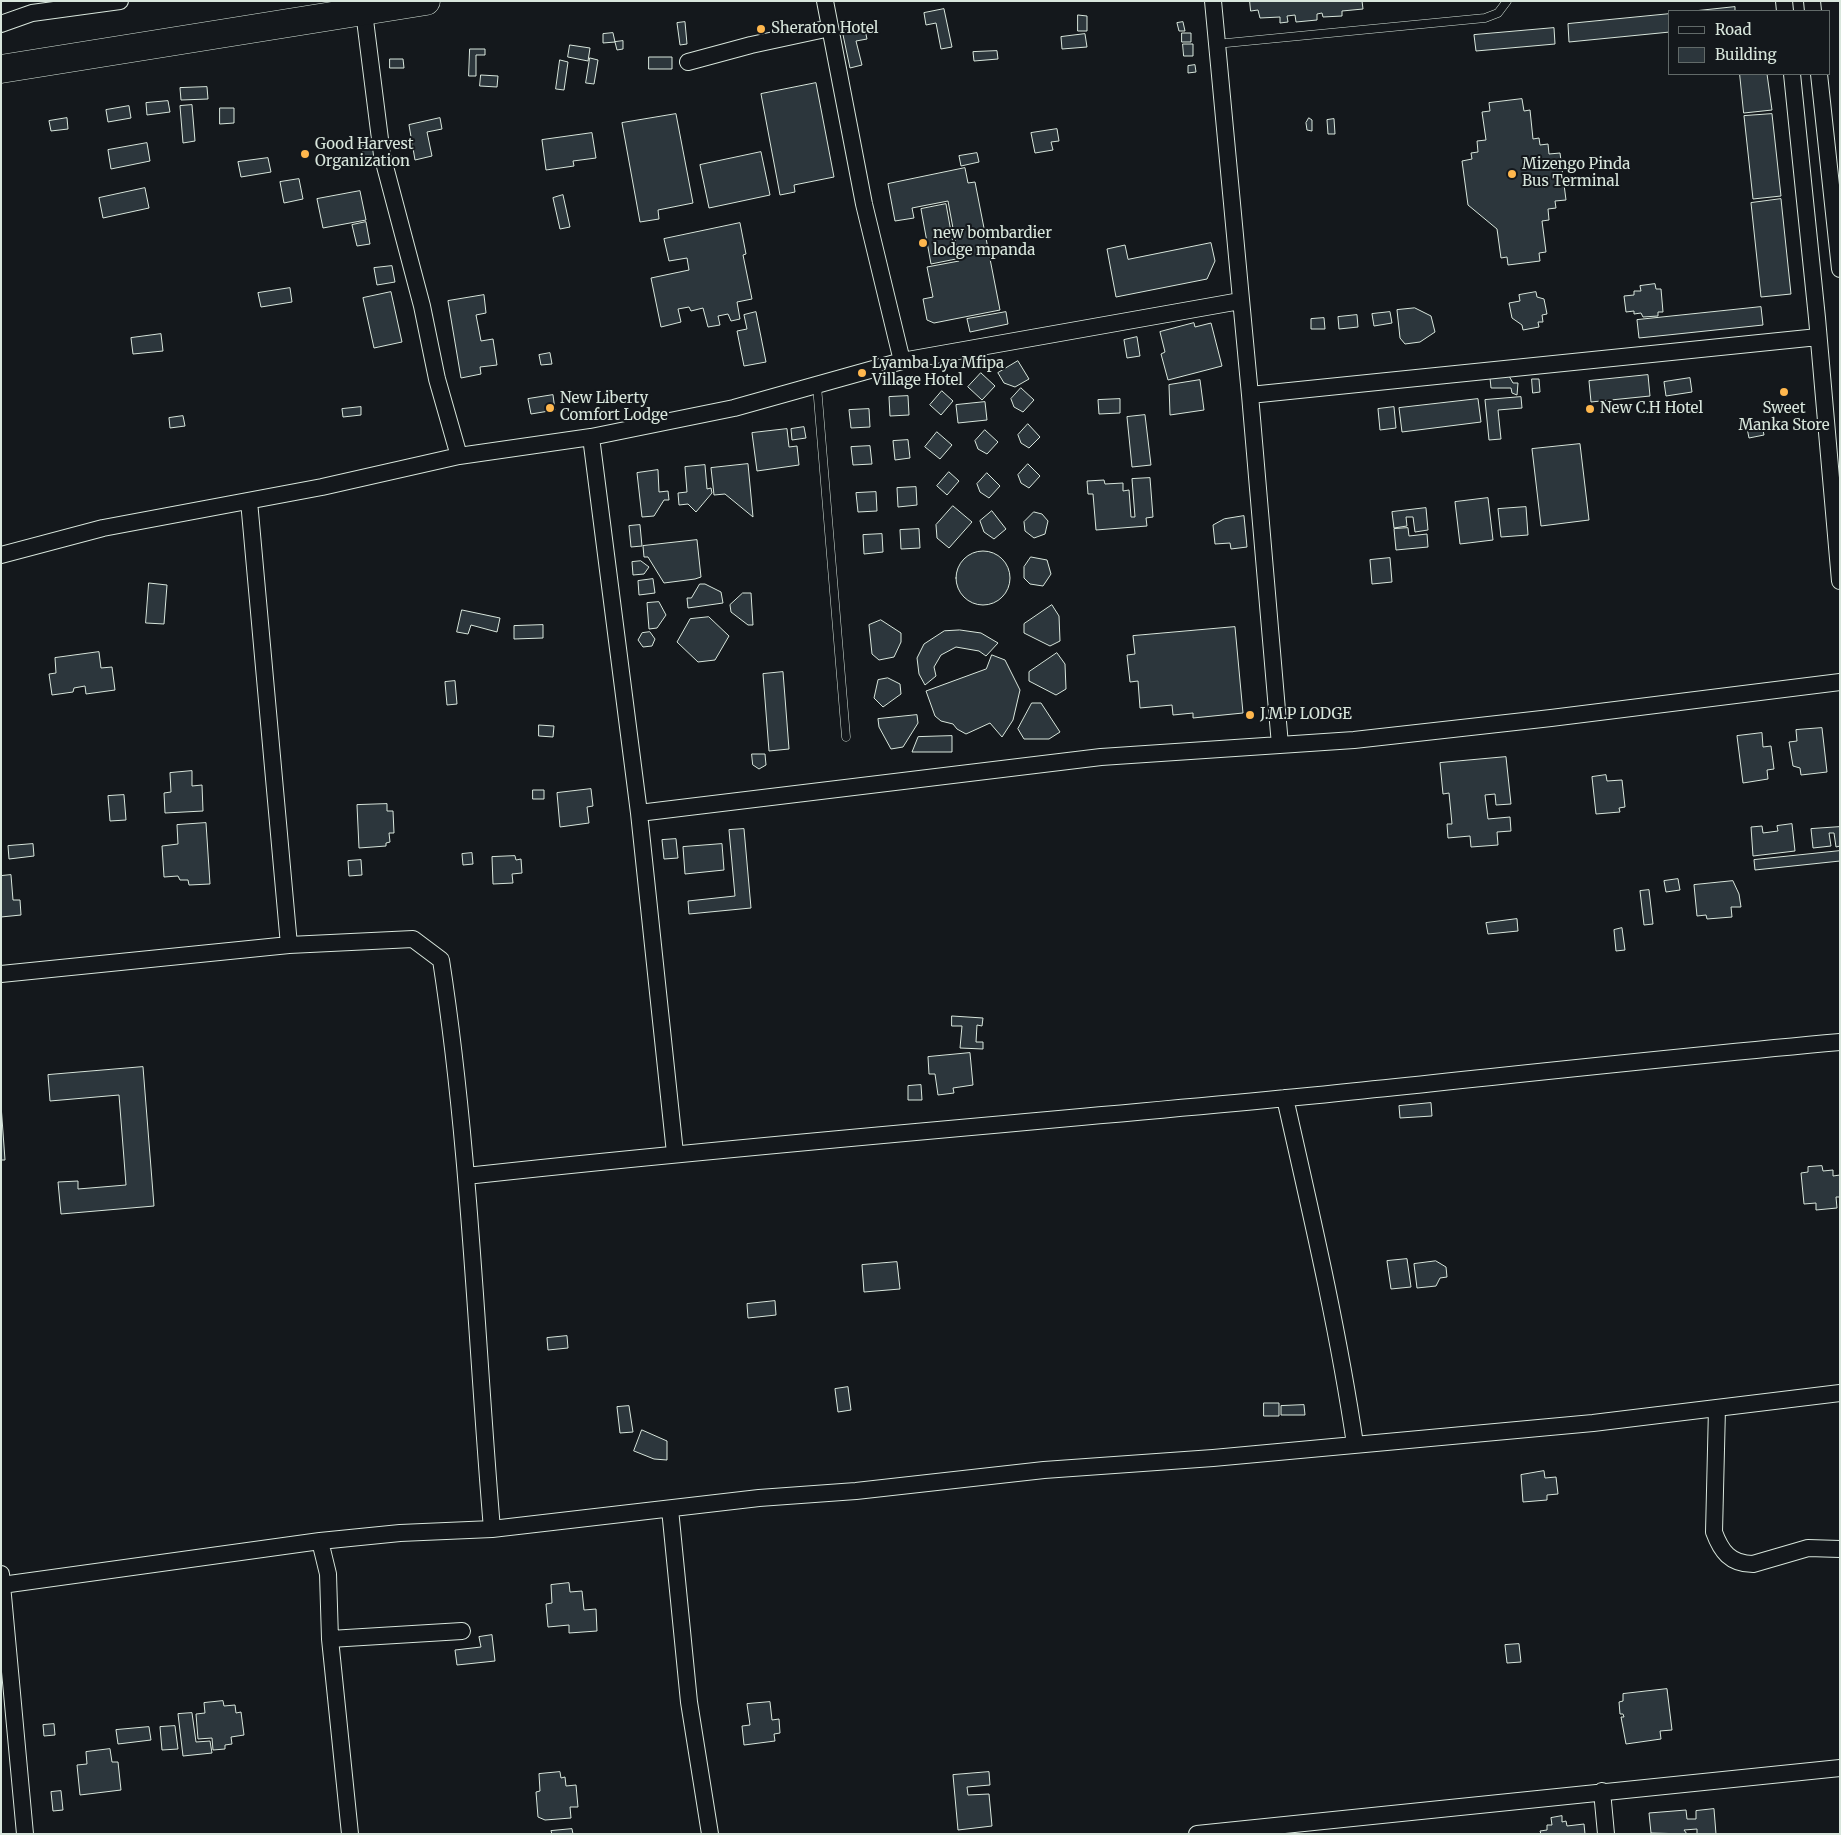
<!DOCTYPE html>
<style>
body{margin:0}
#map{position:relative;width:1841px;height:1835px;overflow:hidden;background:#14181c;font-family:Merriweather,serif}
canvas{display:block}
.frame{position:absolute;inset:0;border:2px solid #d8e6dc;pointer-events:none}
.legend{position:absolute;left:1668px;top:10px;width:162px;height:65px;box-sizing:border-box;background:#14181c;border:1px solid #626a69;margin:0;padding:6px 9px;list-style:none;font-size:15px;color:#d8e6dc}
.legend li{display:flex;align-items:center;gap:10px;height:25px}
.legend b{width:25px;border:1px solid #626a69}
</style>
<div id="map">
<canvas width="1841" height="1835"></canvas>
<div class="frame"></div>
<ul class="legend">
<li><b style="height:6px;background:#14181c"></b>Road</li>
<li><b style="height:14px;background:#2c363c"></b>Building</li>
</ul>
</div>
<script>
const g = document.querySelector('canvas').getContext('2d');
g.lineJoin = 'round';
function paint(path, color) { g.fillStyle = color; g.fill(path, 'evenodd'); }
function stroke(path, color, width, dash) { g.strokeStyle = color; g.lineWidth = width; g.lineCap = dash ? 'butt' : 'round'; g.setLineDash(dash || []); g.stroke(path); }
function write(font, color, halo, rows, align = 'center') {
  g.font = font + ' Merriweather,serif'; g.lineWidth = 4; g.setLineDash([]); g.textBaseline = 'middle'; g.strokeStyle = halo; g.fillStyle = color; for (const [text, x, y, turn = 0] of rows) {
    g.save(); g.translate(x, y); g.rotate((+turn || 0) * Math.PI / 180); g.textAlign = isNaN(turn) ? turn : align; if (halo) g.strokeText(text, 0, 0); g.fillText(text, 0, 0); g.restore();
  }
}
const building = new Path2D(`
 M1250 1H1362L1363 9 1342 11V16L1323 17 1322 13 1317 14V20L1296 22 1295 15 1287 16 1288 22 1280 23V17L1260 18 1258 10 1251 11Z
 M1735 7V11H1694Z
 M944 9 952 47 941 49 936 23 926 25 924 13Z
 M1670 14V32L1569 42 1568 24Z
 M1078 15 1087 16V31H1078Z
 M685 22 687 44 680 45 677 23Z
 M1183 22 1185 31H1179L1177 23Z
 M864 25 867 39 856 41 862 65 850 68 842 30Z
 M1554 28 1555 44 1476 51 1474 35Z
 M613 33 615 42 603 43V34Z
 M1182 33H1191V42H1182Z
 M1085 34 1087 47 1062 49 1061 37Z
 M623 41V49L617 50 615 42Z
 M1183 44H1193V56H1184Z
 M570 45 590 48 588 61 568 57Z
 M470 49H485V55H476V76H469Z
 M997 51 998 59 974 61 973 52Z
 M649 57H672V69H649Z
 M590 58 598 60 594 84 586 83Z
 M390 59H403L404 68H390Z
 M560 60 568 62 564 90 556 89Z
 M1195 65 1196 72 1188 73V66Z
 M1740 74H1767L1772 110 1744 113Z
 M481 75 498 76 497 87 480 86Z
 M816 83 834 177 794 185 795 192 780 195 761 94Z
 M207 87 208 99 181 100 180 88Z
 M1522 99 1524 111 1530 110 1533 139 1539 138 1540 145 1548 144 1549 154 1560 153 1566 200 1555 201 1556 208 1548 209 1549 220 1542 221 1546 252 1539 253 1540 261 1508 265 1507 257 1501 258 1497 229 1468 205 1462 161 1472 159 1471 153 1478 152 1477 141 1486 140 1482 112 1490 111 1489 103Z
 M168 101 170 112 147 115 146 103Z
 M192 105 195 141 183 143 180 106Z
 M129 106 131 118 108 122 106 110Z
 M220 108H234V123L220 124Z
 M676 114 693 203 658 210 659 219 640 222 622 123Z
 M1772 114 1781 196 1753 199 1744 116Z
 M67 118 68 129 51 131 49 121Z
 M440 118 442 129 427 132 432 156 415 160 409 125Z
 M1309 118 1312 120V131L1307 130 1306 123Z
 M1334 119 1335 134H1328L1327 120Z
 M1057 129 1059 141 1051 142 1053 150 1035 153 1031 133Z
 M592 133 596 158 573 161 574 166 546 170 542 140Z
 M147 143 150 161 111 169 108 150Z
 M373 145 375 161 364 163 362 146Z
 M761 152 770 195 709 208 700 165Z
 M977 153 979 162 961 166 959 156Z
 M268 158 271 172 241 177 238 162Z
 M965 168 968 183 975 182 1000 310 934 323 927 320 923 299 933 297 927 267 959 261 948 201 912 208 914 218 895 221 888 184Z
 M299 179 303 199 284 203 280 182Z
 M145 188 149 208 103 218 99 198Z
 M360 191 366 220 323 228 317 199Z
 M563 195 570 227 560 229 553 198Z
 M1781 199 1791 294 1761 297 1751 203Z
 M946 204 956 259 931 264 921 209Z
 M366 222 370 244 357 246 352 225Z
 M740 223 746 254 743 255 752 299 737 302 740 319 731 321 728 314 718 316 720 325 708 327 703 308 691 311 689 307 678 309 681 322 661 327 651 278 689 270 687 258 669 261 664 239Z
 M1211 243 1215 261 1207 279 1116 297 1107 249 1125 245 1128 259Z
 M392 266 395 282 377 285 374 268Z
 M1655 284 1656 289H1661L1663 312H1658V316L1643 317 1641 313 1634 314V311L1626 312 1624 296 1634 295V291H1641L1640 286Z
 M290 288 292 302 261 307 258 293Z
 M391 292 402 342 374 348 363 298Z
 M1536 292 1537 297 1544 299 1547 314 1542 315 1543 322H1538L1539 327 1523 330 1522 325 1512 318 1509 303 1520 301 1519 295Z
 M484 295 486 313 476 315 481 341 493 339 497 365 480 367 481 374 461 378 448 301Z
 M1761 307 1763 325 1639 338 1637 320Z
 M1415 308 1431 316 1435 332 1420 342 1405 344 1400 338 1397 310Z
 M756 312 766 362 744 366 737 331 747 329 744 315Z
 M1006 312 1008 324 970 332 967 319Z
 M1390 312 1392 323 1374 326 1372 314Z
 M1357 315 1358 327 1339 329 1338 317Z
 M1324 318 1325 329H1311V319Z
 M1194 323 1195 327 1211 323 1222 366 1168 380 1161 354 1165 352 1160 332Z
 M161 334 163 351 133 354 131 338Z
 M1137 337 1140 356 1127 358 1124 340Z
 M550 353 552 364 541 365 539 355Z
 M1018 361 1029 379 1015 387 1004 383 998 373Z
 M981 373 995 386 982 400 968 387Z
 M1648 375 1650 396 1591 402 1589 381Z
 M1509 376 1513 383H1518L1517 395 1512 393 1511 388H1491L1490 378Z
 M1690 378 1692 392 1666 396 1664 382Z
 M1532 379H1539L1540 392 1533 393Z
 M1200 380 1204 410 1170 415 1169 385Z
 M1021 388 1034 400 1023 412 1014 407 1011 399Z
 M942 391 953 401 941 415 930 405Z
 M553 395 555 410 531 414 528 399Z
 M908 396 909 415 890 416 889 397Z
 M1521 397 1522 408 1498 410 1501 439 1489 440 1485 400Z
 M1120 399V413L1099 414 1098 400Z
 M1478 399 1481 422 1402 432 1399 408Z
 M985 402 987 420 958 423 956 405Z
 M361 407V415L343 417 342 409Z
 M1394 407 1396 428 1380 430 1378 409Z
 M869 409 870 427 851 428 849 410Z
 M1145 415 1151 465 1132 467 1127 417Z
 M183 416 185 426 170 428 169 418Z
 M1028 424 1040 437 1029 448 1021 443 1018 435Z
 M1762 425 1764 435 1749 438 1747 428Z
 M804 427 806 438 792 440 791 429Z
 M787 429 789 447 797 446 799 465 757 471 752 433Z
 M985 430 998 442 987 454 978 449 975 441Z
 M937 432 952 445 940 459 925 447Z
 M908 440 910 458 895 460 893 441Z
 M1580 444 1589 520 1541 526 1532 449Z
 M870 446 872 464 853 465 851 447Z
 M748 464 753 517 725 494 714 495 711 468Z
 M1028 464 1040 476 1029 488 1021 483 1018 475Z
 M705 465 707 489 711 488 712 493 696 512 688 504 679 505 678 493 687 492 685 467Z
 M658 470 659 492 668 491 669 500H664L654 516 642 517 637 473Z
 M949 472 959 481 947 495 937 486Z
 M987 473 1000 486 989 498 980 492 977 484Z
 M1150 478 1153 517 1146 518 1147 526 1096 530 1093 494H1088L1087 481 1104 480 1105 484 1123 483V491L1129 490 1131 517H1135L1132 479Z
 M916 487 917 505 898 507 897 488Z
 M876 492 877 511 858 512 856 493Z
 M1488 498 1493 540 1460 544 1455 502Z
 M953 506 972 522 949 548 937 538 936 525Z
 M1526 507 1528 535 1501 537 1498 509Z
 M1426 508 1428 530 1415 532 1413 517H1406L1407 526 1394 528 1392 512Z
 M992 511 1006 529 994 539 984 532 980 521Z
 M1034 512 1042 514 1048 521 1045 534 1034 538 1025 531 1024 522Z
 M1244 516 1247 547 1231 549 1230 543 1215 544 1213 525 1224 519Z
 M640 525 642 546 631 547 629 526Z
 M1408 528 1409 536 1427 534 1428 547 1396 550 1394 529Z
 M919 529 920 548 901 549 900 530Z
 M882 534 883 552 864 554 863 535Z
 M697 540 701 577 695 579 664 583 648 557H644L643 546Z
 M956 578a27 27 0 1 1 54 0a27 27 0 1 1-54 0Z
 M1031 557 1047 560 1051 574 1043 586 1030 584 1024 578V567Z
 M1390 558 1392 582 1372 584 1370 560Z
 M641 561 649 567 644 574 633 575 632 562Z
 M653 579 655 593 639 595 638 581Z
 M149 583 167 585 164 624 146 623Z
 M700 584H705L721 592 723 603 688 608 687 598H691Z
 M743 593H751L753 625H748L731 612 730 605Z
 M659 602 666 615 657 628 649 629 647 603Z
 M1052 605 1059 616 1060 641 1050 646 1024 633V624Z
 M462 610 500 618 497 632 471 625 468 634 457 632Z
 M709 617 729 636 715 660 698 662 677 642 690 619Z
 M881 620 901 633V642L894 657 879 660 872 654 869 625Z
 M543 625V638L514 639V626Z
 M1235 627 1243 713 1193 718V713L1173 715 1172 705 1140 708 1138 681 1130 682 1127 655 1135 654 1133 636Z
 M960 630 981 633 998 643 986 656 979 651 956 647 941 655 934 667 936 676 925 685 919 674 917 658 924 644 944 631Z
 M650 632 655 639 652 646 643 647 638 640 642 633Z
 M99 652 101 668 112 667 115 690 86 694 85 686 74 688 73 692 52 695 49 674 56 673 55 658Z
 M1057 653 1065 664 1066 689 1056 695 1029 681V672Z
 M992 655 1005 660 1020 690 1013 720 1002 737 990 723 966 734 957 729 953 724 941 721 935 716 926 691 986 669Z
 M783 672 789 749 769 751 763 674Z
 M888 678 900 684 901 694 883 707 874 698 878 680Z
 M455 681 457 704 447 705 445 682Z
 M1032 703H1041L1060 732 1049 739H1024L1018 729Z
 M917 715 918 723 903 747 891 749 879 727 878 719Z
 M539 725 554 726 553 737 539 736Z
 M1822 728 1827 772 1801 775 1800 768 1793 766 1789 742 1797 741 1796 730Z
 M1762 733 1763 747 1771 746 1774 769 1767 770 1768 779 1743 783 1737 736Z
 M952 736V752H912L918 737Z
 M752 754H765L766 765 759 769 753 765Z
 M1506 757 1511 804 1496 805 1495 794 1485 795 1488 819 1510 817 1511 831 1497 832 1498 845 1471 847 1470 836 1448 838 1447 824H1452L1449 793 1443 794 1440 763Z
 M192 771V786L202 785 203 811 165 813 164 793 171 792 170 773Z
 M1606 775 1607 781 1622 780 1625 807 1619 808 1620 812 1596 814 1592 777Z
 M591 789 593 806 587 807 589 823 560 827 557 793Z
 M533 790H544V799H533Z
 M124 795 126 820 110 821 108 796Z
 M387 804V811H393L394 833H389L390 842 386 843V846L359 848 357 805Z
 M206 823 210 884 189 885 188 880H180L178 876 164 877 162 846 178 844 177 825Z
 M1792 824 1795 851 1753 856 1751 827 1762 826 1763 833 1778 831 1777 826Z
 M1840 827V846L1836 847 1834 833H1829L1831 846 1813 848 1811 829Z
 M744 829 751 908 689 914 688 901 735 896 729 830Z
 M676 839 678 858 664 859 662 840Z
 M33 844 34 856 9 859 8 846Z
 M722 844 724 870 685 874 683 847Z
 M1840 851V861L1755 870 1754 860Z
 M472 853 473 864 463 865 462 854Z
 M515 856 516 860 521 859 522 873 512 874 513 883 493 884 492 857Z
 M361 860 362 875 349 876 348 861Z
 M11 875 13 900H20L21 915 1 917V876Z
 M1678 879 1680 890 1666 892 1664 881Z
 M1733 881 1739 894 1741 907H1731L1732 917 1707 919 1706 915 1697 916 1694 885Z
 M1649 890 1653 924 1644 925 1640 891Z
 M1517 919 1518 931 1488 934 1486 923Z
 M1622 928 1625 950 1616 951 1614 930Z
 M952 1016 983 1018 982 1026 977 1025 976 1042H983V1049L960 1048 962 1026H952Z
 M970 1053 973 1085 953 1088 954 1093 938 1095 935 1074H929L928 1057Z
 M143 1067 154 1206 61 1214 58 1182 78 1181V1189L126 1185 119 1095 50 1101 48 1075Z
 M921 1085 922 1100H908V1086Z
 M1431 1103 1432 1116 1400 1118 1399 1106Z
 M1 1105 5 1160H1Z
 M1822 1166 1823 1171 1833 1170V1176L1840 1175V1197H1836L1837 1208 1816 1210V1203L1804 1204 1801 1173 1808 1172V1167Z
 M1407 1259 1411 1287 1391 1289 1387 1261Z
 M1436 1261 1446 1267 1447 1277 1440 1278 1436 1286 1417 1288 1414 1264Z
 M897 1262 900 1289 864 1292 862 1265Z
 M775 1301 776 1315 748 1318 747 1304Z
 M567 1336 568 1348 548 1350 547 1338Z
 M848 1387 851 1410 838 1412 835 1389Z
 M1264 1403H1279V1416H1264Z
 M1304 1405 1305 1415H1281V1406Z
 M629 1406 633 1432 620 1433 617 1407Z
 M642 1430 667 1441V1460L654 1459 634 1451Z
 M1544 1471 1545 1478 1556 1477 1558 1494 1547 1495V1500L1523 1502 1521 1475Z
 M569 1583 570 1592 582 1591 584 1610 596 1609 597 1631 569 1633V1625L548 1627 546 1604 552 1603 551 1585Z
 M492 1635 495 1661 457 1665 455 1650 481 1647 479 1637Z
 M1519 1644 1521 1662 1507 1663 1505 1645Z
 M1667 1689 1672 1730 1660 1731 1661 1739 1626 1744 1621 1717H1624L1623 1714H1620L1619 1702 1623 1701V1694Z
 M223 1701 224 1706 235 1705 236 1713 241 1712 244 1735 231 1737 232 1744 225 1745V1749L213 1750 212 1738 198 1739 196 1714 205 1713 204 1703Z
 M770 1702 772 1720 779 1719 780 1733 774 1734 775 1741 744 1745 742 1726 750 1725 747 1704Z
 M192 1713 196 1742 210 1741 212 1753 183 1756 178 1714Z
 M54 1724 55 1735 44 1736 43 1725Z
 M175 1726 178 1749 162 1750 160 1727Z
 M149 1727 151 1740 118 1744 116 1730Z
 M110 1749 112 1762H118L121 1790 80 1795 77 1765 87 1764 86 1752Z
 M560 1772 561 1778 565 1777 566 1786 576 1785 578 1807H570L571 1818 545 1820 538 1817 536 1792 540 1791 539 1774Z
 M989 1772 990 1785 967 1787 968 1795 989 1794 992 1826 958 1830 953 1775Z
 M61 1791 63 1810 53 1811 51 1792Z
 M1714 1809 1716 1834H1697V1829L1684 1830 1687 1834 1651 1833 1649 1813 1686 1810 1687 1819H1696V1811Z
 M1562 1816V1822L1566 1821 1567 1826 1584 1824 1585 1834H1541L1540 1831 1547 1830V1825H1552L1551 1818Z
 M572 1829 573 1834H552L551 1831Z`);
paint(building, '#2c363c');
stroke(building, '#d8e6dc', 1);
const lane = new Path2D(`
 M1216 44 1485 18 1498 13 1507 1
 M817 386 846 737`);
const street = new Path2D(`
 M825 1 864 204 902 361
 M1213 1 1250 395 1280 745
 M1784 1 1785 11
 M1812 1 1813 11
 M364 12 382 155 422 306 437 379 459 456
 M1 24 32 13 120 1
 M688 62 751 45 830 28
 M1792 74 1817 318 1840 581
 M1819 74 1840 269
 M1250 395 1818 337
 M591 437 639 813 675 1153
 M249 501 289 945
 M1 555 103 528 322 487 459 456 591 437 734 408 902 361 1240 301
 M639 813 1101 757 1354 740 1551 718 1840 682
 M1 974 289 945 413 939 441 960C470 1148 476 1339 492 1529
 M1285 1098C1311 1213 1338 1328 1355 1444
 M466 1176C746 1145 1028 1123 1308 1096 1486 1078 1662 1058 1840 1042
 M1717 1408 1714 1532C1721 1551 1730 1564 1753 1564L1808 1548 1840 1549
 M670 1509 689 1702 710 1834
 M320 1541 328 1574 330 1639 350 1834
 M1 1574 25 1834
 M2 1585 320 1541 400 1533 492 1529 759 1498 856 1491 1044 1470 1213 1458 1593 1423 1840 1393
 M330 1639 462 1631
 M1602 1791 1606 1834
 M1197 1834 1840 1768`);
const highway = new Path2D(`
 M1 69 426 1`);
stroke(lane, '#d8e6dc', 9);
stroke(street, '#d8e6dc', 18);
stroke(highway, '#d8e6dc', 29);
stroke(lane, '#14181c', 8);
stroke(street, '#14181c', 16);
stroke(highway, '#14181c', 28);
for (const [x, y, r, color] of [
 [761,29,5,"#ffb74d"],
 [305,154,5,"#ffb74d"],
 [1512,174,5,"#ffb74d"],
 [923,243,5,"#ffb74d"],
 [862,373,5,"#ffb74d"],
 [1784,392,5,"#ffb74d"],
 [550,408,5,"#ffb74d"],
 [1590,409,5,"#ffb74d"],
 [1250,715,5,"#ffb74d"]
]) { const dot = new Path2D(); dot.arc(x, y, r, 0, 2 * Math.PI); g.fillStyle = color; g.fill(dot); stroke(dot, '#14181c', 2); }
write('15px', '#d8e6dc', '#14181c', [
 ["Sheraton Hotel",771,29],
 ["Good Harvest",315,145],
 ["Organization",315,162],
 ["Mizengo Pinda",1522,165],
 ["Bus Terminal",1522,182],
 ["new bombardier",933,234],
 ["lodge mpanda",933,251],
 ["Lyamba Lya Mfipa",872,364],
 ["Village Hotel",872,381],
 ["New Liberty",560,399],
 ["Comfort Lodge",560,416],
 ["New C.H Hotel",1600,409],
 ["Sweet",1784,409,"center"],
 ["Manka Store",1784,426,"center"],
 ["J.M.P LODGE",1260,715]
], 'left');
</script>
